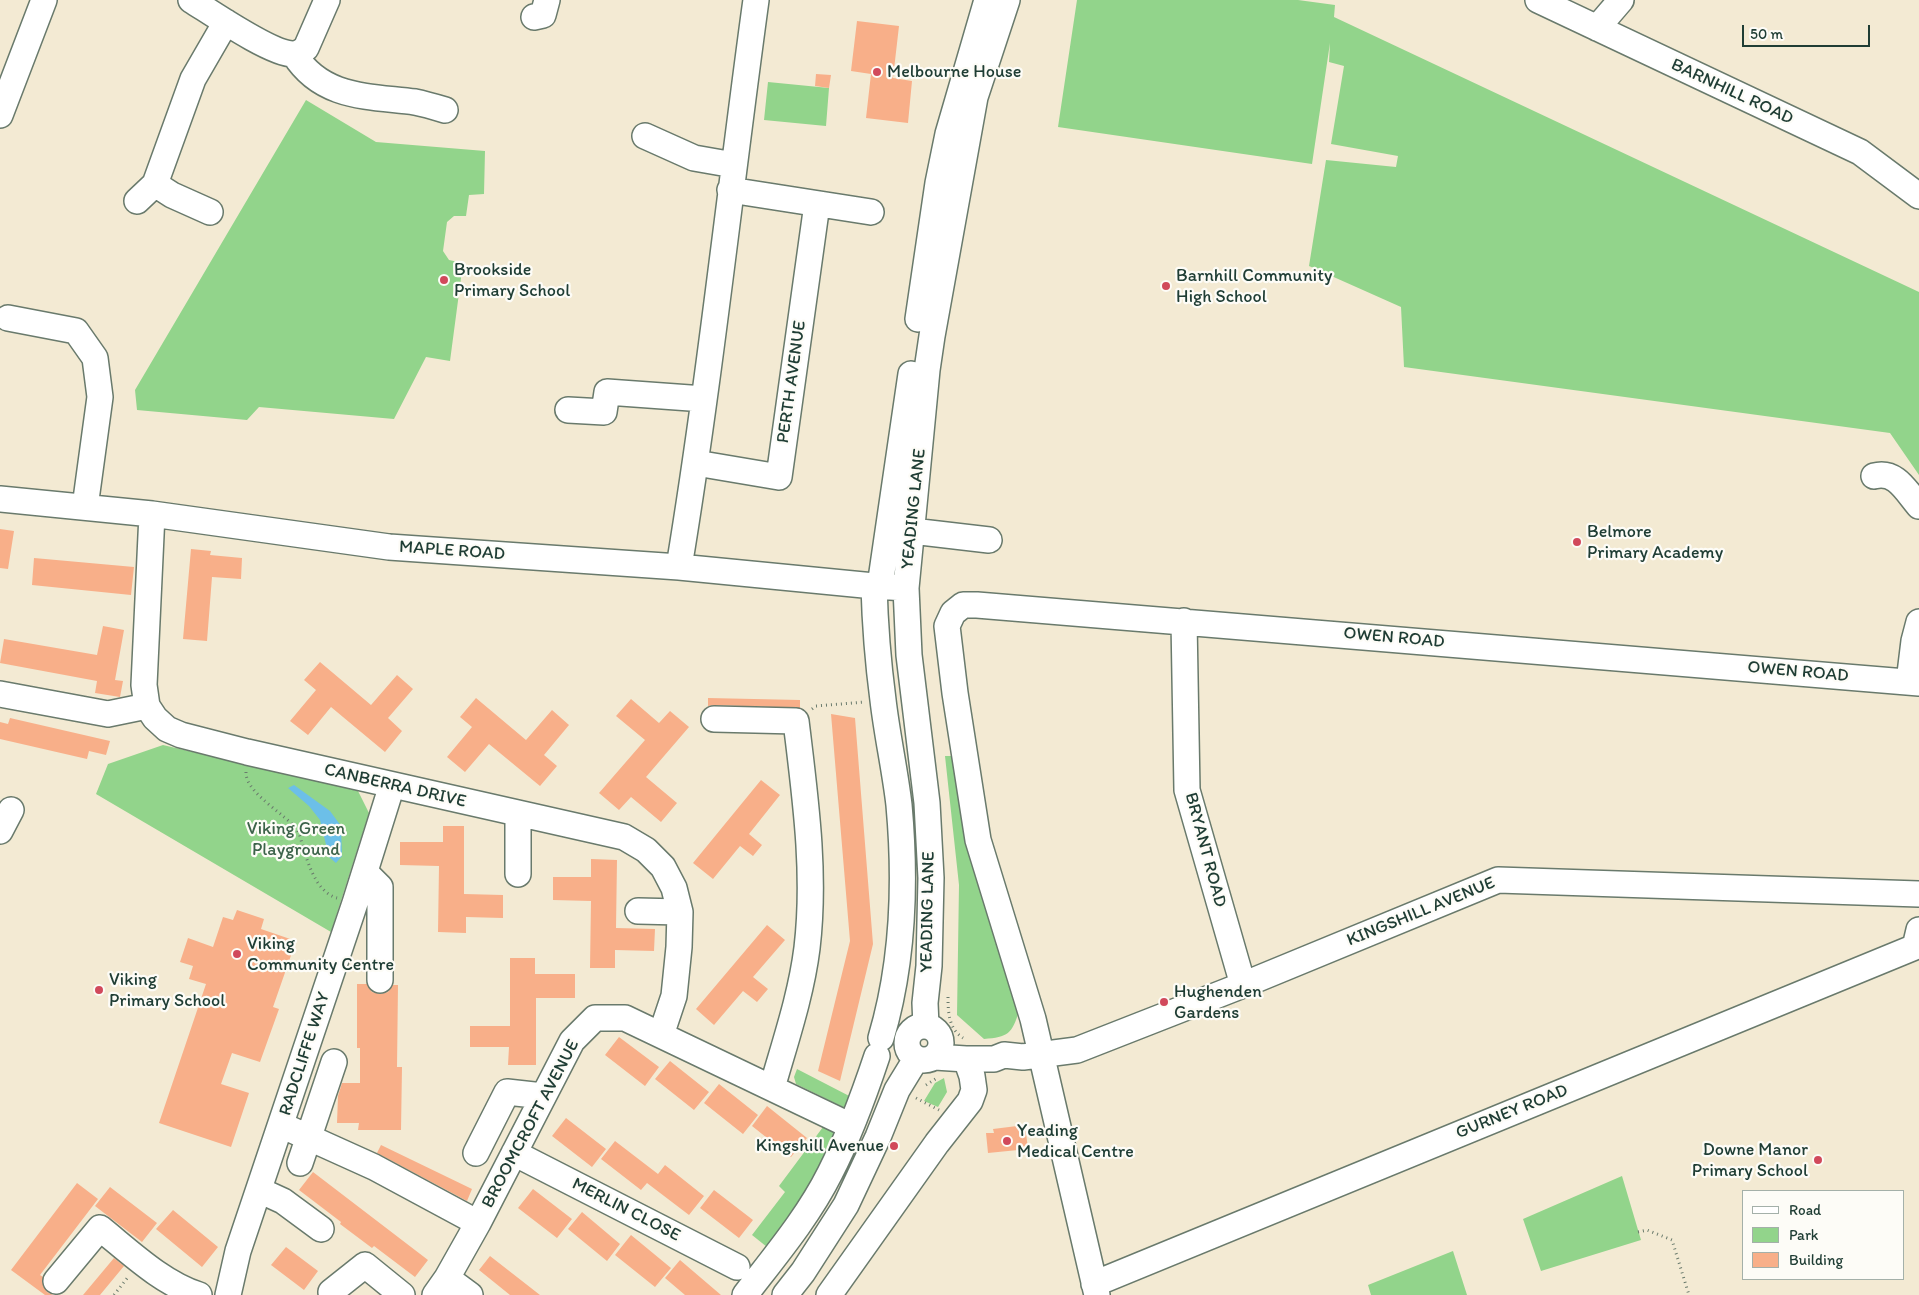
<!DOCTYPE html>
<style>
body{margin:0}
#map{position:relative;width:1919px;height:1295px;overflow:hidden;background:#f3ead3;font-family:Itim,sans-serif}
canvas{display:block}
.legend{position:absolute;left:1742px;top:1190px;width:162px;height:90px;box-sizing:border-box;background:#fdfcf7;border:1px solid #a4b0a9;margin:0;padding:6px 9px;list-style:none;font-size:15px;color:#1f3d34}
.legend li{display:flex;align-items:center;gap:10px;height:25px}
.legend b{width:25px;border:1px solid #a4b0a9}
.scale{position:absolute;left:1742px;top:25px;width:128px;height:22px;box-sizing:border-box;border:2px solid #1f3d34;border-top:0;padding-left:6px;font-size:15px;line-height:18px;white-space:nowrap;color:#1f3d34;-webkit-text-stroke:4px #fdfcf7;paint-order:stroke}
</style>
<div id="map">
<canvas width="1919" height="1295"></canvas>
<ul class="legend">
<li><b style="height:6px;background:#fff"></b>Road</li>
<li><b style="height:14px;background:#92d48b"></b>Park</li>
<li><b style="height:14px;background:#f8af89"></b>Building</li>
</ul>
<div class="scale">50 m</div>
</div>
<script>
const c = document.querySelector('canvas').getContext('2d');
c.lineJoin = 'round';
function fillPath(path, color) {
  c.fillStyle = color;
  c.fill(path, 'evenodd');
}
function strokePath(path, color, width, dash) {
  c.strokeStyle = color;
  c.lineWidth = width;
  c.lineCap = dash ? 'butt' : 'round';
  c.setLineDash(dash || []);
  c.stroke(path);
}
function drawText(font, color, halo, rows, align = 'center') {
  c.font = font + ' Itim,sans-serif';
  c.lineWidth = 4.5;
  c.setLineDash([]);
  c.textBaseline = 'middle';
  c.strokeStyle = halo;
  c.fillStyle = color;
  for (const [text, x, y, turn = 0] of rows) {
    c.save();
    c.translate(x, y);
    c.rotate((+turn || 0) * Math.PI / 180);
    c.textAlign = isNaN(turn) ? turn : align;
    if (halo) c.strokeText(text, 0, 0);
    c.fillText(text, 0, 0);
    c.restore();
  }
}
fillPath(new Path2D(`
 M1077,0h221l37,5 -1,12 585,275v183l-29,-42 -486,-66 -3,-60 -92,-41 17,-106 70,7 2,-11 -67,-12 13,-78 -15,-4 1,-19 -18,121 -254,-37z
 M768,82l61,6 -3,38 -62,-6z
 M306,100l70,42 109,9 -1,43 -15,1 -3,21h-12l-7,6 -4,29 6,9 14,3 -13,98 -24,-4 -32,62 -135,-12 -12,13 -110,-10 -2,-20z
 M163,745l195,46 11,22 -38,119 -235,-138 12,-30z
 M945,756h7l21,98 46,157c-7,23 -11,26 -35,28l-27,-24 2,-130z
 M797,1069l60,31 -2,5 -10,3 -49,-24 -2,-7z
 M944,1078l3,14 -9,15 -14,-6 11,-18z
 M823,1127l13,7 1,14 -65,103 -20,-16 33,-43 -6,-6z
 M1622,1176l19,64 -100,31 -18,-52z
 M1453,1251l14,44h-96l-3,-10z`), '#92d48b');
fillPath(new Path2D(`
 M294,785l36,26 11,15 1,30 -6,7 -7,-6 -9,-37 -11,-14 -21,-18z`), '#6cbfe8');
fillPath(new Path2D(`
 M857,21l42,5 -6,52 19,3 -4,42 -42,-5 5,-44 -20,-3z
 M816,74l15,1 -2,13 -14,-2z
 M0,529l14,2 -6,38 -8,-1z
 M191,549l20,2 -1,4 32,3 -1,21 -29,-2 -5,64 -24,-2z
 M34,558l100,9 -3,28 -99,-10z
 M103,626l21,4 -9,50 8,1 -3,16 -25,-4 2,-12 -97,-18 4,-24 93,16z
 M320,662l51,43 26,-30 16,14 -25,29 14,13 -17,21 -54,-45 -23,28 -18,-14 26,-31 -12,-10z
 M476,698l50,42 26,-30 17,15 -25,30 13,11 -17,20 -51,-42 -24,28 -18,-15 25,-30 -12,-10z
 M708,698l92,2v8l-86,-3 -6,1z
 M631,699l28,24 11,-12 19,16 -43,50 31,26 -16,19 -30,-25 -12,13 -20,-17 46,-53 -29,-24z
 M831,714l24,4 18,226 -33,137 -22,-10 32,-130z
 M10,718l100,23 -4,14 -17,-4 -2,8 -87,-20v-17l8,2z
 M761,780l19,15 -31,39 13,11 -9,11 -13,-10 -27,33 -20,-16z
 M443,826h21v68l39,1v23l-37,-1v16l-28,-1 1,-66 -39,-1v-23h43z
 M591,859l26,1 -1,68 39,1 -1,22 -39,-1v18h-25l1,-67 -38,-1v-23h38z
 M237,910l27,9 -3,10 35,12 -23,66 6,2 -19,53 -28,-9 -11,31 28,9 -18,54 -72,-24 47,-139 -17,-5 4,-13 -13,-4 8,-24 25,9 10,-30 10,3z
 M767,925l18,15 -32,37 15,12 -11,13 -14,-11 -29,34 -18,-16z
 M510,958h25v16h40v24h-39v67h-28l1,-18h-39v-21h40z
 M357,984h10l5,8 8,2 8,-2 5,-7h5l-1,82h5l-1,63h-43l1,-7h-22l1,-27 4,-13h18v-35h-3z
 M619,1037l40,30 -14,19 -40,-31z
 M670,1061l39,31 -15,18 -39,-31z
 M719,1084l39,31 -15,19 -39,-31z
 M767,1106l40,32 -16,19 -39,-31z
 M566,1118l40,31 -14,18 -40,-31z
 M1025,1125l3,24 -40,4 -2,-20h8l-1,-4z
 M615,1141l43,33 7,-9 39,31 -15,19 -42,-32 -6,7 -40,-31z
 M381,1145l91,44 -5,12 -90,-48z
 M313,1172l115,88 -13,17 -41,-31 -2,2 -32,-24 1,-2 -42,-32z
 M77,1183l21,16 -58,76 3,2v9l4,6 6,3h-8l-34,-25z
 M110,1187l47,36 -15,19 -47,-36z
 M533,1189l39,30 -15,19 -39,-30z
 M714,1190l39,30 -14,18 -39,-30z
 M173,1210l45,37 -16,20 -46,-38z
 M582,1212l38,32 -13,17 -39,-32z
 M631,1235l40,33 -16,19 -40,-32z
 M286,1247l32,24 -14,19 -33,-25z
 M490,1256l50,39h-30l-31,-25z
 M114,1258l10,8 -24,29h-17z
 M680,1260l41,35h-36l-20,-17z`), '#f8af89');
const minor = new Path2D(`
 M191,0c21,13 80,54 102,54 5,0 9,-3 13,-6l21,-48
 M1538,0l322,152 59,44
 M534,17l9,-2 4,-15
 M1597,28l24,-28
 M294,54c28,45 75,42 121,48 10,2 20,5 30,8
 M0,115l44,-115
 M645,136l49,22 40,7
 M155,184l17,11 38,17
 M730,190l141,22
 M137,201l18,-17 38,-105 33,-57
 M8,318l68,13 19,27 5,39 -15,110
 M918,319l20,-136 10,-49 39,-134
 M568,410l36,2 3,-20 97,7
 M696,463l83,14 38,-273
 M1874,476c22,-6 32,15 45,30
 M0,499l152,15 237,33 290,20 195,19 32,2
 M152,514l-8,171 3,21 8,12 12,11 14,6 66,17 377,85 22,13 17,17 11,21 6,24 -1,35 -5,49 -13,39
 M912,531l77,9
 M679,567c31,-188 51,-378 77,-567
 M874,586c1,38 4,76 9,114 4,35 12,70 16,105 7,77 4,159 -18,233
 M880,586l31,-212
 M1184,621l3,169 56,195
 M1909,682l5,-41 5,-19
 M0,694l108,20 39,-8
 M714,719l82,2c9,75 20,151 11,227 -6,48 -22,94 -35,140
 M518,813v61
 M0,831l11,-21
 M365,872l15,15v93
 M638,911l42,1
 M907 1043a17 17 0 1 1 34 0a17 17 0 1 1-34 0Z
 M926,1026l-1,-23 4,-37 2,-88 -4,-75 -18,-148 -3,-67 21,-218 5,-34 43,-239 32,-97
 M935,1057l31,2h28l10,-4 19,2 54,-7 166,-65 255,-105 421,14
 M281,1125l93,42 104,56
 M476,1153l31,-61 36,4
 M514,1153l223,114
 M300,1163l34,-101
 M259,1190l24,11 38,28
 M447,1278l23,17
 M56,1281l44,-53c31,25 62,55 99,67
 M1094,1284l821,-337 4,-17
 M331,1292l34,-27 37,30
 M228,1295l10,-44 117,-348 37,-118
 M435,1295l12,-17 31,-55 94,-182 23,-23h30l226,108
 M745,1295c30,-39 63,-78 85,-122 19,-37 34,-78 47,-117
 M785,1295l18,-23 43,-67 32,-68 19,-47 19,-31
 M829,1295l108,-152 33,-42 4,-11 -2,-14 -6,-17
 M1097,1295l-64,-276 -55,-179 -23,-147 -8,-67 6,-13 10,-8h14l942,78`);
strokePath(minor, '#697a6c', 28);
strokePath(new Path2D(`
 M812,709l4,-3 49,-4
 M246,772c-1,21 40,42 51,58 3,4 4,10 5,14 6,19 14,48 35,54
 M948,997c0,16 1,32 15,41
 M926,1085l11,-7
 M916,1098l23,12
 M1638,1232l9,-2 25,10 17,55
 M114,1295l14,-18`), '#697a6c', 3, [1, 4]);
strokePath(minor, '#fff', 25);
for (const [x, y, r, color] of [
 [877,72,5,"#d1495b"],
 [444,280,5,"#d1495b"],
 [1166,286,5,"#d1495b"],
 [1577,542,5,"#d1495b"],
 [237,954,5,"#d1495b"],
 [99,990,5,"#d1495b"],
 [1164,1002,5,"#d1495b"],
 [1007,1141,5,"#d1495b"],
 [894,1146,5,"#d1495b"],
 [1818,1160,5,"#d1495b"]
]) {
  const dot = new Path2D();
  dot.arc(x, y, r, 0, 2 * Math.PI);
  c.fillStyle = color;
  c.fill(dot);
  strokePath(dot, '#fdfcf7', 2);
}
drawText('18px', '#1f3d34', '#fdfcf7', [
 ["Melbourne House",887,72],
 ["Brookside",454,270],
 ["Primary School",454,291],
 ["Barnhill Community",1176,276],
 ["High School",1176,297],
 ["Belmore",1587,532],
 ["Primary Academy",1587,553],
 ["Viking",247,944],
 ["Community Centre",247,965],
 ["Viking",109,980],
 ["Primary School",109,1001],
 ["Hughenden",1174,992],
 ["Gardens",1174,1013],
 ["Yeading",1017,1131],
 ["Medical Centre",1017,1152],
 ["Kingshill Avenue",884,1146,"right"],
 ["Downe Manor",1808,1150,"right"],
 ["Primary School",1808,1171,"right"]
], 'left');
drawText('18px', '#1f3d34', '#fdfcf7', [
 ["BARNHILL ROAD",1732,92,25],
 ["PERTH AVENUE",792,382,-82],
 ["YEADING LANE",914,509,-84],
 ["MAPLE ROAD",452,551,4],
 ["OWEN ROAD",1394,638,5],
 ["OWEN ROAD",1798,672,5],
 ["CANBERRA DRIVE",395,786,13],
 ["BRYANT ROAD",1205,850,75],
 ["YEADING LANE",928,912,-89],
 ["KINGSHILL AVENUE",1421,912,-22],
 ["RADCLIFFE WAY",305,1054,-72],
 ["GURNEY ROAD",1512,1112,-22],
 ["BROOMCROFT AVENUE",531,1124,-62],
 ["MERLIN CLOSE",626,1210,27]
]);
drawText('18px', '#3c634a', '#fdfcf7', [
 ["Viking Green",296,829],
 ["Playground",296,850]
]);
</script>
